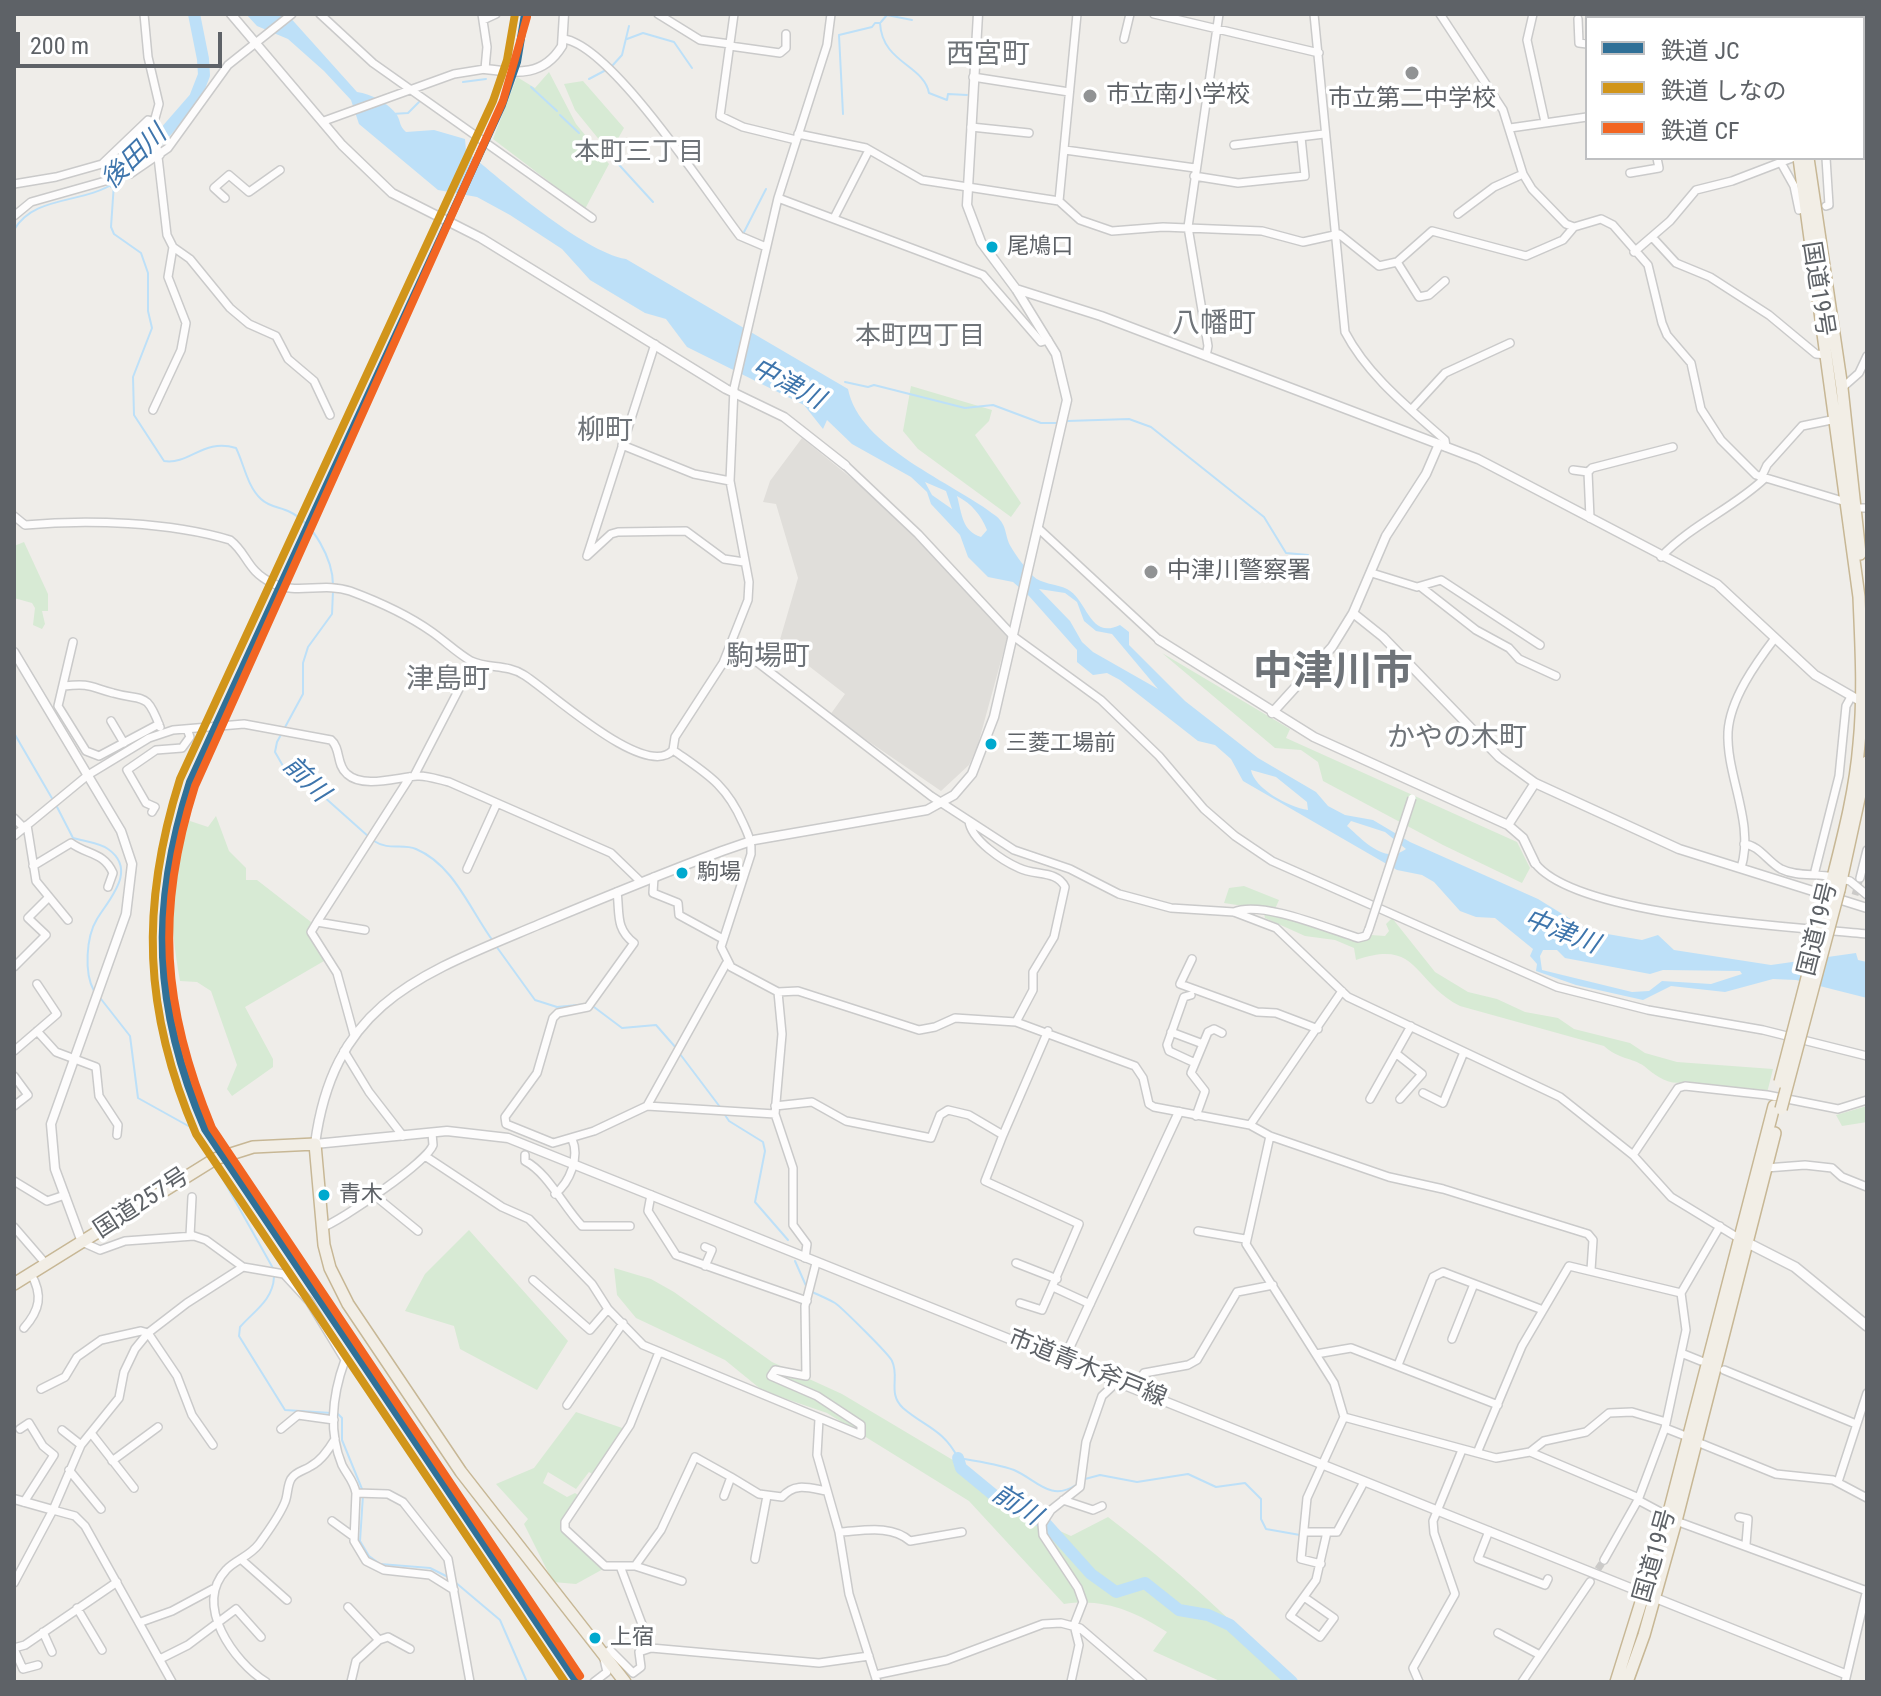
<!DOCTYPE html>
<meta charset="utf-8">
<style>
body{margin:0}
#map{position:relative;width:1881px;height:1696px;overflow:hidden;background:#efede9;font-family:"Roboto Condensed","Noto Sans JP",sans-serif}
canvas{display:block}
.frame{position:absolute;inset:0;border:16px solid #5e6267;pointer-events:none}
.legend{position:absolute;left:1585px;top:16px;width:280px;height:144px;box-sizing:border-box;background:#fff;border:2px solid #bfc0c2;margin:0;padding:10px 14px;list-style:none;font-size:24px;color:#5e6267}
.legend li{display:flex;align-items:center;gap:16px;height:40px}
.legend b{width:40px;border:2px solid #bfc0c2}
.scale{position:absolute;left:16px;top:32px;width:206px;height:36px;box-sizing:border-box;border:4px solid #5e6267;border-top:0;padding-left:10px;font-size:24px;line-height:28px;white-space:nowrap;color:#5e6267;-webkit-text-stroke:6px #fff;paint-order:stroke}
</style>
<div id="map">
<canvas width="1881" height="1696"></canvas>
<div class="frame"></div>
<ul class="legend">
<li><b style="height:10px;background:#307097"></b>鉄道 JC</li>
<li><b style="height:10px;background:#d1951a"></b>鉄道 しなの</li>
<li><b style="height:10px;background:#f26522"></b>鉄道 CF</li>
</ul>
<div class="scale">200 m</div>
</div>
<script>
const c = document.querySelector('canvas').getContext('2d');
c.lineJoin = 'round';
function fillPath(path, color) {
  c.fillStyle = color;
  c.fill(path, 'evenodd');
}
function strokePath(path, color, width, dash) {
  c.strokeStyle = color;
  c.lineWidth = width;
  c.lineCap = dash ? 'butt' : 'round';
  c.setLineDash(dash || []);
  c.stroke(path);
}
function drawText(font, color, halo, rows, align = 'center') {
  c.font = font + ' "Roboto Condensed","Noto Sans JP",sans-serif';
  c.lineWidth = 7;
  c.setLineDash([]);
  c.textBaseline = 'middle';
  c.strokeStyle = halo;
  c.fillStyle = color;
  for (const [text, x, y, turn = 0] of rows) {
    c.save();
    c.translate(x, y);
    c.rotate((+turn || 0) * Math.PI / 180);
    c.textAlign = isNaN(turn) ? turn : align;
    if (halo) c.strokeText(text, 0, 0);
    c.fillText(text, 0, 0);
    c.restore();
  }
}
fillPath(new Path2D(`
 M802,438l80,65 126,132 -31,113 -8,17 -28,26 -111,-76 15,-21 -66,-51 19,-65 -22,-74 -13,-2 7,-21z`), '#e0deda');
fillPath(new Path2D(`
 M549,72l27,52 33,40 -24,45 -92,-70 24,-62 18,11z
 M583,81l41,47 -14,25 -35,-43 -11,-26z
 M911,386l81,24 -3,11 -14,14 46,68 -10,14 -93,-68 -15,-18z
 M24,542l24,52v17h-6l3,13 -3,5 -9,-4 2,-17 -3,-5 -18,-5v-52z
 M1162,653l128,76 -4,9 231,104 13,26 -8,15 -79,-38 -120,-64 -5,-19 -17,-12 -26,-2z
 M216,816l13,35 17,17v12h11l54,42 -3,9 16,30 -79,46 28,52v8l-41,29 -5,-7 10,-24 -26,-74 -14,-9 -17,-1c-11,-65 -12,-98 4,-162l24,8z
 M1244,886l35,14 -4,9 84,31 7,1 5,-6 14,1 4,-5 -3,-7 6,-6 43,54 33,20 29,7 28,13 33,6 16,11 56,14 15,10 32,9 96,7 -6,24 -83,-11c-16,4 -29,-7 -40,-16 -11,-8 -26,-7 -40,-20l-144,-40c-48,-25 -41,-68 -104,-46l-2,-12 -19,-8 -30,-4 -40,-18 -2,-9 -39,-6 5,-15z
 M1867,1106v16l-25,4 -6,-11z
 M469,1230l99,111 -31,49 -77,-41 -6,-23 -49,-15 20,-37z
 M614,1268l37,11 23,13 98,70 70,32 131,78 38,37 60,27 37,-19c66,50 126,103 182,165h-68l-69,-31 14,-19c-33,-21 -63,-34 -103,-28l-95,-103 -142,-88 -64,-22 -38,-31 -89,-42 -19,-23z
 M576,1412l49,17 -31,46 -5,-3 -13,17 -28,-17 -5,11 24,14 8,-4 6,4 -19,32 43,39 -29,16 -23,-2 -29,-58 4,-5 -32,-35 38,-16z`), '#d7ead4');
fillPath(new Path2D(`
 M246,14h41l70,78c14,2 32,11 40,23 4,7 2,11 9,17l28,-2 31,9 1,12c35,29 117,101 160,108l222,130c11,58 106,94 148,127 12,10 8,19 15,31 5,9 15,22 22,29 8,8 24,8 34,13 21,11 22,51 53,36l9,7v13l56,56 73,57 58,34 12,14 17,9 28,5 37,22 128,57 52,32 52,9 16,-5 16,15 97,15 85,-12 2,7 9,2v36l-71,-18 -23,-1 -48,13 -54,-6 -28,14 -67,-15 -40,-14 1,-7 -7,-8 3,-7 -38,-31 -19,-1 -16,-6 -26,-29 -12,-7 -25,-5 -154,-89 -12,-22 -16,-14 -17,-4 -78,-61 -13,-7 -14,2 -16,-13v-12l-48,-54 -16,-14 -25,-5 -20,-20 -8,-22 -29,-31 -4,-12 -16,-15 -59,-33 -25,-24 -4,9 -19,-24 -117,-58 -21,-28 -21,-6 -55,-33 -28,-31 -52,-34 -33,-18 -39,-7 -79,-66 -8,-24 -27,-29 -36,-32 -31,-13zM925,482l21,9 6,18 -20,-14zM957,496c15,8 24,19 30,34l-6,7c-19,-6 -19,-23 -24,-41zM1039,589l26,4 12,9 7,19 12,10 16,3 46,55 -65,-37 -11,-10 -12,-21zM1251,770l25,7 31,25 1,8c-20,-3 -54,-22 -57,-40zM1351,821l34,11 21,17c-21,16 -43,-9 -59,-23zM1543,950h14l8,8 85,16 13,-4 77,1 2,3 -31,10 -49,-3 -13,10 -17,1 -90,-22 -2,-14z`), '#bde0f8');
strokePath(new Path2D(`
 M881,22l6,-7 25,5
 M627,39l16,-6 31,9 18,26
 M612,66l10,-11 7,-29
 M589,79l17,-9
 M463,82l23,-3
 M531,87l26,24
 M392,114l16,-1 11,-11
 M843,114l-4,-79 33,-8 3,-4h5c2,40 44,42 49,70l18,7 1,-6 19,1
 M560,115l19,18
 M611,156l42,46
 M14,230c20,-35 69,-26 100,-47l-3,44 3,7 27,19 7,20v38l4,17 -19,49 1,38 30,46c26,4 39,-23 72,-13 8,16 11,38 25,51 8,8 19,8 29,13 23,11 43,47 43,73
 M743,234l23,-45
 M845,382l23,5 6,-2 91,23 28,-3 48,18h16
 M1067,421l62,-2 22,8 113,90 22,36 22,2
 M333,591l-1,23 -24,33 -5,16v31l-26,48 -2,10 8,14 21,13 65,58
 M14,733l39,67
 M56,805l17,33c10,3 27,5 35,11 30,21 1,50 -11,70 -11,18 -13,54 -3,72
 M374,841c15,10 28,2 42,8 38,16 54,61 77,92
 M496,946l39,54 22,7 31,-3
 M101,999l29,37 8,62 54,30 18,28
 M594,1007l28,21 34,-3 21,24
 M680,1054l40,53
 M723,1112l6,9 34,21 2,9 -10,51 33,38
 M215,1165l59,105
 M795,1261l12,27
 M274,1277c-1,23 -20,34 -34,50l-1,9 46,74 46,3
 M812,1292c7,3 16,7 23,11 6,4 55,52 57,58 8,16 -5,32 11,47 22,19 40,21 55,50 18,3 39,6 56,12 23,10 36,32 62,15
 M338,1414l4,4v22l20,49
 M1085,1479l15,-4 37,7 51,-8 28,13 29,-4 16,16v20l5,10 34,6
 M363,1495l-3,46 9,15 11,8 50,4 20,10
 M455,1582l45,38 27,62`), '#bde0f8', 2);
strokePath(new Path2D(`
 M114,183l13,-18 20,-12 48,-55 9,-23 -1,-16 -9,-45
 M958,1458l3,10 34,28 52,29 44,49 25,18 29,-9 34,27 29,5 22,10 62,57`), '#bde0f8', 12);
strokePath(new Path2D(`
 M1855,895l5,-17
 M1592,1578l12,-18`), '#cbcac8', 7, [7, 3.5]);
const minor = new Path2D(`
 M144,14l4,43 11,47 -5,18
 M320,14l53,49 219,155
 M658,14l42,26 30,4
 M734,14l-14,102 23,11 53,13
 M1154,14l165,39
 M1314,14l31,318c23,44 64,76 100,108l1,7
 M1440,14l63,96 20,64 9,15 34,35 8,3
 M1533,14l-6,26 18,82
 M1719,14v4
 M1578,19l1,24 8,1
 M483,20l13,-6
 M564,39c48,7 143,154 176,197l26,11
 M1124,39l6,-25
 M730,46l50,7 6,-5v-14
 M973,77l96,15
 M324,121l130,-47 31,-5 2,-22 -5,-33
 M971,127l58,6
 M1510,128l77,-11
 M1863,133l4,-1
 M798,134l68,14 56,32 137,21 21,19 32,11 51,-4 99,4 41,11 36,-8 40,32 18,-4 35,-31 94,25 37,-16 11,-13 27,-8 12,6 35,40 14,58 5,12 24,28 10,46 20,31 35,35 90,27
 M1234,145l90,-11
 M1065,150l130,18
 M1780,161l14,25 5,24
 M1630,173l29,-5 -2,-10
 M1194,176l44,7 67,-7 -4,-39
 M14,184l42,-7 46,-13 46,-44 6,2 -2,15 8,18
 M225,198l-11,-10 15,-13 20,17 31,-22
 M778,198l205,77 58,67 7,-2
 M1059,201l18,-187
 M1826,206l3,-1 -3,-47
 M1458,214l36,-27 29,-13
 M14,216l17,-14 99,-28 38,-26 60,-83 64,-51
 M834,218l35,-68
 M1653,238l23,25 34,14 59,38 47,39 11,1
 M173,247l17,12 40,49 19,16 27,12 12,23 26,22 16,34
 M1634,252l36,-31 26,-31 36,-9 60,-23
 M1397,262l22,35 10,-2 16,-14
 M655,344l-68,212 24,-22 7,-2 68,-1 38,28 20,3
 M1206,356l2,-10 -20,-119 31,-213
 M1842,388l17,-15 8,-17
 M153,410l28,-60 5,-27 -18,-46 5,-30 -6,-12 -9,-78
 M1411,410l34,-37 65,-30
 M622,445l72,29 36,7
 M845,465l73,69 95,102 88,64 58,56 45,53 31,27 37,25 285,126 91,23 115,20 104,26
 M1573,470l15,2 2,46
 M1588,472l4,-4 81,-21
 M1761,478l6,-13 35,-39 34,-7
 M1855,508h12
 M14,516l11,9c62,-6 145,-3 205,15 18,14 16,30 42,43 23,12 52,-1 78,8 27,10 58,24 82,41 13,9 25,21 39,29 17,8 36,3 53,14 26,16 122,106 149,75
 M1039,529l120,111
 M1661,557c30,-32 71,-48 103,-78
 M1375,574l42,13 24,-7 99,65
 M1421,587l55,43 33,18 10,11 37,17
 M73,642l-15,64 28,45 13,5 60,-32
 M731,642l200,154 83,54 56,19 49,25 52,14 63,4 42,16 72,69 212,100 73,58 38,42 69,42
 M64,686c27,-3 26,1 49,7 31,9 33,-3 47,34
 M111,721l13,22
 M673,750c34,24 53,34 70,73 5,11 9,19 8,31l-30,93 10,20 47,25 20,-1 121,39 16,-3 20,-9 61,4 119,44 8,12 6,26 5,3 96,18 20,11 119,41 54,12 145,45 5,6 -2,30
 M673,750l2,-13 48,-74 25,-63 1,-18 -19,-101 4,-93 44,-190 49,-153 4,-31
 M414,776l59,-114
 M152,812l3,-5 -9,-4 -19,-33 29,-20 26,-2 8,-11 -3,-8
 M14,818l9,9
 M969,821c2,19 34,40 50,47 16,8 38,2 46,19l-11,50 -21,35v18l-17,32
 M27,825l9,56 32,39
 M14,836l74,-61 61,-37 24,-8 71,-6 87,16c10,8 5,25 16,34 16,15 51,3 70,2 10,-1 22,4 32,6l162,71 30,29
 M1744,844c15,1 24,18 37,25 16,8 35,4 52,8
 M1535,863c41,54 263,64 332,71
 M33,866l38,-23c16,12 33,9 42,30l-5,14
 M1741,868c14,-45 -15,-92 -13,-136 2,-33 28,-69 47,-94
 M467,869l30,-66
 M1815,871l24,-95 7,-70 5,-9
 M654,877l-1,16 25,10 1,12 44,24
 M1860,878l7,-28
 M1842,879l8,2 17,14
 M617,892c3,22 -2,36 17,51l-46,64 -30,6 -5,5 -16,55 -32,44 1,7 47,19 41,-12 53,-25 128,8
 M1234,912c27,-12 95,17 124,26l8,-2 3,-7
 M317,922l93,-145
 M1192,959l-12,25 77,28 19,1 42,16
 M14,967l32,-32 -18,-17 20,-20
 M778,992l4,42 -7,80 18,54v57l14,19 -2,14
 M1191,995l-7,2 -17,48 2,6 26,12
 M37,1031l19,21 40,15 3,29 19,29 -1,10
 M1171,1032l32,12
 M354,1035l-17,-62 -26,-41 6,-10 48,8
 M14,1051l43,-37 -20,-30
 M344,1051l25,41 34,44
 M1398,1055l24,19 -22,25
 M14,1076l14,19 -14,11
 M1423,1093l20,10 21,-51
 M1370,1099l41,-73
 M647,1106l79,-142
 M775,1106l37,-4 34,19 85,17 9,-23 8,-5 21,5 34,20 45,-104
 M1196,1116l9,-25 -14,-18 17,-41 6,-3 8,4
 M1250,1125l92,-134
 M1003,1135l-18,46 94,43 -37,86 -22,-7
 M1270,1136l-24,108 88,139 10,34 -37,81 -6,61 20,5
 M525,1155v6c23,12 38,45 57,65h48
 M1633,1155l45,-67 7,-2 82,9 71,14 29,-9
 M425,1156l77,51 27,12 63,65 16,25 35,36 218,90v-10l-44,-29 -46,-20 4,-6 31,6 -1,-70 11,-43
 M1766,1168l39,-3 27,3 10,9 25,10
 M14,1181l33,20 18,-6
 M555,1194c15,-12 25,-37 17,-55
 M374,1195l44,36
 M651,1195l-3,16 28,44 131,46
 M14,1227l32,37
 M321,1228c20,-7 106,-66 112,-83l-1,-12
 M1198,1231l47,8
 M190,1236l2,-39
 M82,1242l18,8 25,-9 69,-5 12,4 37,27 41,7 25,27 36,59c-12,33 -17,71 -3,105 5,10 12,16 14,28l32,1 15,8 45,57 22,123
 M705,1247l7,3 -7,16
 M1016,1263l41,16
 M533,1280l57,50 18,-21
 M1053,1287l37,17
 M24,1328c16,-18 19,-33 7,-54
 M1452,1339l22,-55
 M659,1352l-29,73 -65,97v7l40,37h30l26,-36 34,-73 36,20
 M1681,1353l20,8
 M1316,1354l35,-6 147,57
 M1398,1365l35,-88 10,-5 100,38
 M1724,1370l132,54
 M1134,1388l10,-15 44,-8 9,-5 40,-68 36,-7
 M41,1389l24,-12 12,-20 24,-17 40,-9 7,2 29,43 15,39 21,30
 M567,1405l56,-82
 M1344,1417l152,41 34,-6 109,46
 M819,1419l-2,36 22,77 10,62 28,88
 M1665,1428l23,9
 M20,1429l9,-6 14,23 11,9 -30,47
 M281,1429l17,-14 36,5
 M62,1430l19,15
 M91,1433l43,55
 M1697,1442l79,32 57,6 34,18
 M1530,1452l14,-11 42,-9 23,-19 23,-1 34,10
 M1477,1453l45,-107 47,-80 112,27
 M112,1461l46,-34
 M69,1470l32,39
 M1838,1482l29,-89
 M356,1493l-2,48 12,20 18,9 46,5 24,15
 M724,1496l7,-19 28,17 23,3c13,-15 27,-9 45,-6
 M1063,1500l30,10 9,-4
 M1638,1500l30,16
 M53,1510l22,6 10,10 87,156
 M1739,1517l9,2 -2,25
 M332,1521l22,16
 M1676,1521l191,70
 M1489,1531l-11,28 67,26 3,-6
 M839,1532c23,-1 52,-8 71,9l52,-9
 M1305,1532h32l27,-50
 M755,1559l12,-63
 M1604,1560l34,-60 27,-72 21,-98 -5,-37 39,-67
 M243,1561l44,39
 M620,1566l31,82
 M635,1566l47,15
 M14,1583l39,-73 28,-65 38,-47 5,-26 11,-23 13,-16 39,-30 56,-36
 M1304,1597l30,21 -14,19 -30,-21 26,-36 11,-48
 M348,1607l31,33 -23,21 -5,21
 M77,1608l25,42
 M141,1622l31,-11 41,-22
 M43,1632l9,20
 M1498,1633l42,22
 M379,1640l9,-3 22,12
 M14,1648l11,-3 92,-63
 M14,1649l9,20 15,-4
 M160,1659l28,-14 48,-36 25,28
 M875,1675l72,-15 96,-36 18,-1 19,5 63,54
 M266,1682c-32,-20 -73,-77 -40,-112 9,-10 23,-13 33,-26 9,-13 20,-27 26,-42 3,-7 2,-16 6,-23 5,-8 13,-8 20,-13 11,-6 18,-17 24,-27
 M594,1682l13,-10 -4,-17 7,-5 23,23 8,-6 -2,-15 12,-4 168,15 50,-7
 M1071,1682l8,-37 -5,-20 9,-23 -5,-14 -35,-53 -1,-11 9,-14 29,-23 6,-45 16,-46 16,-15
 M1419,1682l-6,-14 42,-74 -21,-61 -1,-12 29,-71
 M1522,1682l68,-100
 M1845,1682l22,-93`);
const tertiary = new Path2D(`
 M231,14l111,131 50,48 89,45 245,151 58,28 61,48
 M978,14l-11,191 14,37 35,47 40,65 11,46 -73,317 -22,57 -18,21 -27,15 -173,30 -32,11c-61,23 -122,48 -182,73 -118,50 -206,77 -225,220l132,-13 61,7 1337,536
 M485,69c32,4 58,8 77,-23l2,-32
 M1016,289l85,27 377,143 239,125 98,91 47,27
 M1353,613l30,24 116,120 36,26 144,66 188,59
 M1159,640l155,97 194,88 15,13 12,25
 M14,652l107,179 11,33 -6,50 -75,210 4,45 27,73
 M1272,713l60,-66 21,-34 33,-77 40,-62 13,-30
 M1508,825l27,-42
 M1064,1359l115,-247
 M14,1499l39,11`);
const secondary = new Path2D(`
 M1742,1240l53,27 72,59`);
const trunk = new Path2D(`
 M1782,18v-4
 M1793,18v-4
 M1802,18v-4
 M1815,18l1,-4
 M1799,158l60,439c2,49 5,98 0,147 -4,50 -17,97 -29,145
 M1808,158l34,230 18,166
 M1839,890l28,-128
 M14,1284l201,-125 38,-12 62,-3 9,101 6,23 18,36 113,168 164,210
 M1616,1682l52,-166 106,-410
 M1627,1682l17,-47 32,-114 99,-388`);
strokePath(minor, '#cacaca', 10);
strokePath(tertiary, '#cacaca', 11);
strokePath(secondary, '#cbcbcb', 12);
strokePath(trunk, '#c7b795', 14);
strokePath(minor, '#fdfcfc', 7);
strokePath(tertiary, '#fdfcfc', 8);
strokePath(secondary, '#fdfcfc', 9);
strokePath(trunk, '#f2eee6', 11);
const minorBridge = new Path2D(`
 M1369,929l43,-131`);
const trunkBridge = new Path2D(`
 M1780,1082l50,-193
 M1781,1109l58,-219`);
strokePath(minorBridge, '#cacaca', 10, []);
strokePath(trunkBridge, '#c7b795', 14, []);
strokePath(minorBridge, '#fdfcfc', 7);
strokePath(trunkBridge, '#f2eee6', 11);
strokePath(new Path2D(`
 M525,14l-8,48 -15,43 -312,677c-40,125 -37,226 15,347l372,553`), '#307097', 8);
strokePath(new Path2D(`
 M515,14l-8,46 -14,41 -313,678c-40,127 -37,232 16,355l369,548`), '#d1951a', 8);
strokePath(new Path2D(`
 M527,17l-24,84 -308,685c-40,125 -33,221 17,342l368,548`), '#f26522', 8);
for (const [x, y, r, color] of [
 [1412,73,8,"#919394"],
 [1090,96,8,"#919394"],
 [992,247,7,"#00a9ce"],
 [1151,572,8,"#919394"],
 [991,744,7,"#00a9ce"],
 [682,873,7,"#00a9ce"],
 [324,1195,7,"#00a9ce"],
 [595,1638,7,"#00a9ce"]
]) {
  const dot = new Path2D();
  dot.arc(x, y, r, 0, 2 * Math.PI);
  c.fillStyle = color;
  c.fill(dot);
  strokePath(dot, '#fff', 3);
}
drawText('22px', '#5e6267', '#fff', [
 ["尾鳩口",1007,247],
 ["三菱工場前",1006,744],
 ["駒場",697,873],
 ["青木",339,1195],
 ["上宿",610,1638]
], 'left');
drawText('24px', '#5e6267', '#fff', [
 ["市立南小学校",1106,96],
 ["市立第二中学校",1412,100,"center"],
 ["中津川警察署",1167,572]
], 'left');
drawText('24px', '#5e6267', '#fff', [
 ["国道19号",1817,289,81],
 ["国道19号",1819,929,-76],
 ["国道257号",142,1204,-33],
 ["市道青木斧戸線",1087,1369,22],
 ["国道19号",1656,1556,-74]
]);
drawText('26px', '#6f7479', '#fff', [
 ["本町三丁目",639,153],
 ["本町四丁目",920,337]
]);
drawText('italic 26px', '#3e75ac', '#fff', [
 ["後田川",135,158,-44],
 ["中津川",787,385,28],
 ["前川",305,780,44],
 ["中津川",1561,933,21],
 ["前川",1016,1506,32]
]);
drawText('28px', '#6f7479', '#fff', [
 ["西宮町",988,56],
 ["八幡町",1214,325],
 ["柳町",605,432],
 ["駒場町",768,658],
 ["津島町",448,681],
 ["かやの木町",1457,739]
]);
drawText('bold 40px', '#6f7479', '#fff', [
 ["中津川市",1333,674]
]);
</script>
